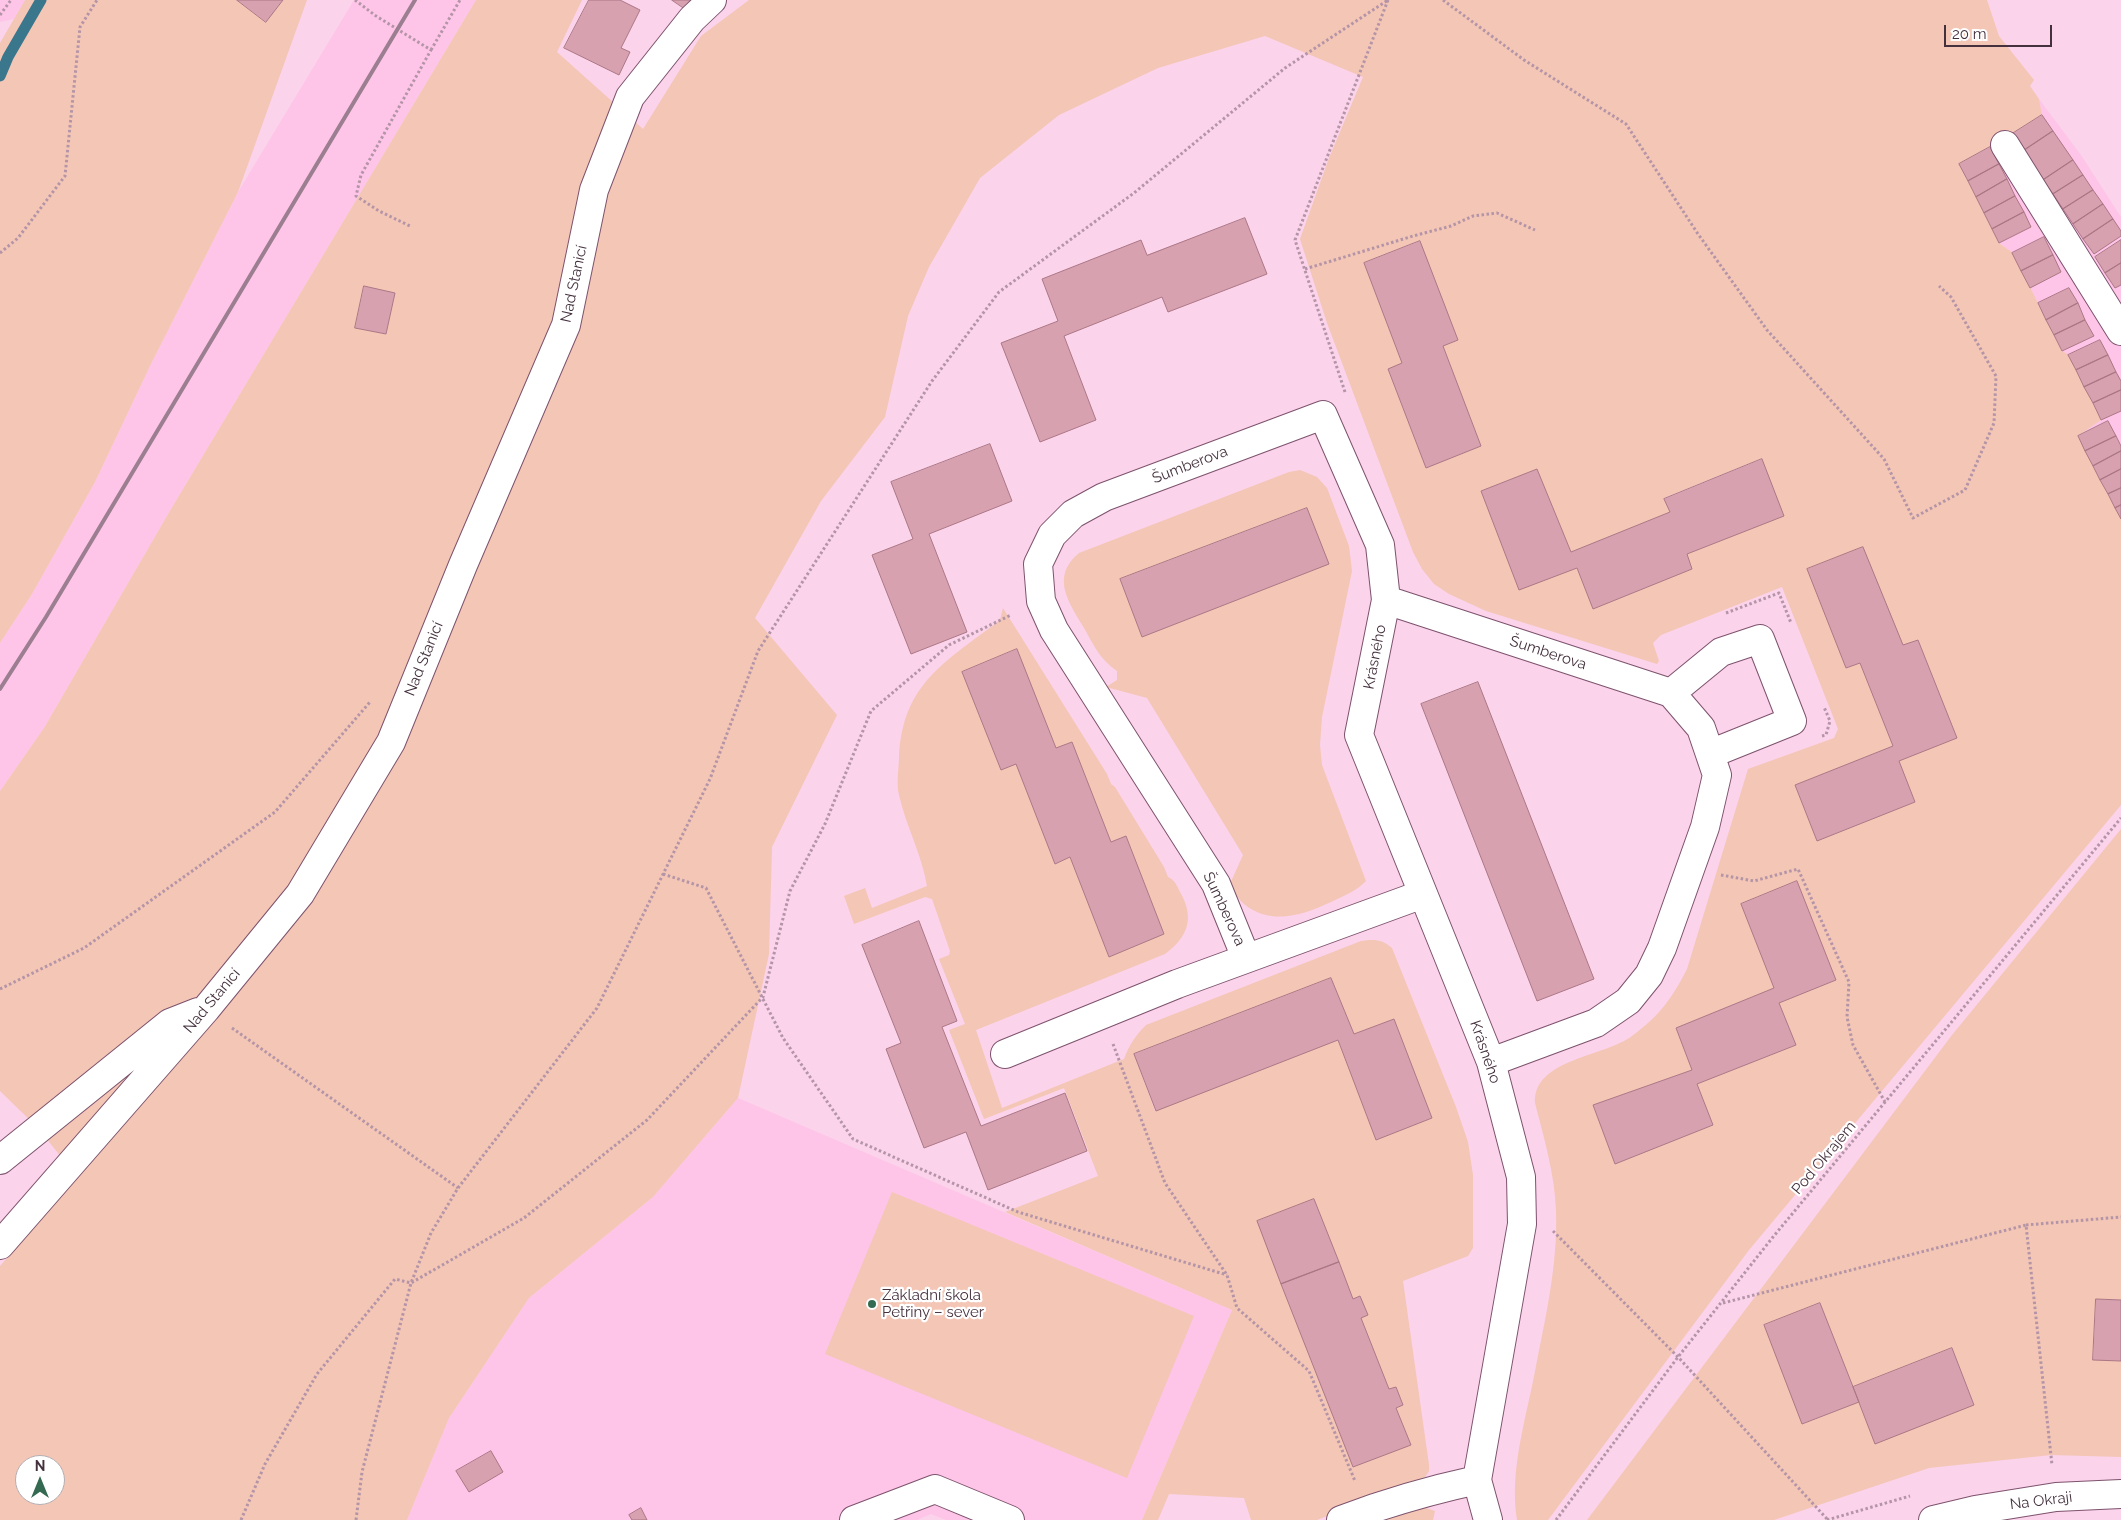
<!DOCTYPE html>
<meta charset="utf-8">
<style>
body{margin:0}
#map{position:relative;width:2121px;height:1520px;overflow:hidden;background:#fbd3eb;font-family:Raleway,sans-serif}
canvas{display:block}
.north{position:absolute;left:15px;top:1455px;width:50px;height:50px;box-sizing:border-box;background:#fff;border:1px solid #b4adb1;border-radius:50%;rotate:0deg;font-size:14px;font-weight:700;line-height:20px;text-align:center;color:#44313d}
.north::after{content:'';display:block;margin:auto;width:18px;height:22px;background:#346a51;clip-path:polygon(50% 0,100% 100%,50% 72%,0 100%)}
.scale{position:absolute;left:1944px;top:25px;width:108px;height:22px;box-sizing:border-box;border:2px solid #44313d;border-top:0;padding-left:6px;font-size:15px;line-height:18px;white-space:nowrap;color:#44313d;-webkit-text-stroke:4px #fff;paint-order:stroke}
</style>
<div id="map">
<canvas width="2121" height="1520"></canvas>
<div class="north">N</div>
<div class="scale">20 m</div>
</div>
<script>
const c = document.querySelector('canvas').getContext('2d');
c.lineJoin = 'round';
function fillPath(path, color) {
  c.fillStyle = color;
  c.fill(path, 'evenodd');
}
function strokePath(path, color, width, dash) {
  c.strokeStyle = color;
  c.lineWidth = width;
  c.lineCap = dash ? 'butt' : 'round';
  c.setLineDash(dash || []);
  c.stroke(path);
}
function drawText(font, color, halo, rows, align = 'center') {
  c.font = font + ' Raleway,sans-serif';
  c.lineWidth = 4.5;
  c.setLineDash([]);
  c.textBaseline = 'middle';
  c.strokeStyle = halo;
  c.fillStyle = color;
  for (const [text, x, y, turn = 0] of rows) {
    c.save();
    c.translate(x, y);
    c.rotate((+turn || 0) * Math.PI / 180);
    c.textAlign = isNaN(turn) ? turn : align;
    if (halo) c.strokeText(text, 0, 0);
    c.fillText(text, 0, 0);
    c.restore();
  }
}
fillPath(new Path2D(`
 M0,0h25l-11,19 -14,3z
 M354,0h122l-305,509 -127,219 -44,63v-148l32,-49 63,-112 56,-118 87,-172z
 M2039,99l42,56 40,62v302l-43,-83 23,-16 -33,-65 -6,-4 -49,-98 -14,-10 -39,-79 52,-30 30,-19z
 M738,1098l494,212 -90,210h-196l-15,-6 -14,6h-510l42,-102 80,-120 124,-101z`), '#fec5e8');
fillPath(new Path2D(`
 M25,0h212l29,22 17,-22h24l-69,192 -87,172 -56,118 -63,112 -32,49v-600z
 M476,0h106l-25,52 86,77 58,-93 48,-36h1238l12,36 35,44 -4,6 9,13 3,16 -30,19 -52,30 39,79 14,10 49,98 7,4 32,65 -23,16 43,83v286l-372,445 -201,270h-31c-8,-51 10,-104 19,-154 10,-50 22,-104 20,-155 -1,-36 -12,-73 -21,-108 -2,-44 69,-46 97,-67 28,-21 39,-36 55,-67l61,-200 86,-31 4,-9 -56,-142 -121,48 -8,8 6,18 -2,3 -171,-53 -37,-17 -15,-10 -12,-15 -9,-17 -86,-229 -27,-84 29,-81 34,-81 -98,-41 -107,32 -99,47 -79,63 -51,89 -21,49 -23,101 -64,84 -66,117 82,97 -65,132 -3,107 -31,144 -85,99 -124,101 -80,120 -42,102h-407v-254l77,-89 -39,-49 -38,-37v-300l44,-63 127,-219zM1419,241l39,99 -15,6 38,100 -55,22 -38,-98 14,-7 -38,-100zM364,286l31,7 -9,41 -30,-6zM1761,459l22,57 -96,38 5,15 -99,40 -16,-41 -58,21 -38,-98 56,-22 34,83 99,-40 -6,-14zM1808,569l95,76 15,-5 39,98 -58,23 16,41 -98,39 -22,-56 98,-39 -33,-83 -14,5zM1797,881l39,99 -57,23 17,42 -99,39 16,41 -98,39 -22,-59 99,-35 -16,-42 98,-40 -33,-84zM25,1465h30v30h-30z
 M1300,470l17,7 10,11 22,58 3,25 -30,146 -2,28 2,20 44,116c-10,10 -22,15 -35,21 -28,13 -60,24 -87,2 -6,-5 -10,-12 -15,-18l14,-31 -96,-157 -41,-11 11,-7v-9c-18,-13 -22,-24 -33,-43 -15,-25 -34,-51 -5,-75l210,-81zM1306,508l22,56 -186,73 -22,-58z
 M1003,608l104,166 4,10 4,3 49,80 4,10c7,3 9,9 12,15 15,26 8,45 -15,62l-189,76 26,78 122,-49c5,-14 12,-24 22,-34l215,-84c13,-2 21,-2 31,7l64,159 12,35 5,33v73l-5,8 -65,25 26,184v6l-4,6 -108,43h-66l-7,-22 -75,-4 -11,26h-16l90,-210 -227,-98 93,-36 -34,-88 -80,31 -35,-89 16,-6 -26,-65 10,-4 1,-4 -18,-52 -7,-2 -71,27 -10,-28 21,-8 7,20 55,-22c-5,-31 -21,-60 -28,-91 -3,-12 0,-26 0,-38 4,-75 47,-95 101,-137zM1016,649l40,99 16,-6 39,100 15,-6 38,98 -55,23 -39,-100 -15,7 -39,-100 -15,6 -39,-98zM1331,978l23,56 40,-15 38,99 -56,22 -38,-100 -183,71 -21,-57zM1314,1199l39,100 7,-3 7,18 -6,4 28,71 7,-2 7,18 -7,3 15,37 -58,22 -72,-183z
 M2121,829v471l-25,-1 -3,60 28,2v96l-70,-2 -122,13 -155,52h-187l365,-485zM1820,1303l33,84 99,-39 22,56 -99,39 -16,-41 -56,22 -39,-99z
 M892,1192l302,124 -67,162 -302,-124z
 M1420,1506l15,5 -2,9h-66z`), '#f4c6b5');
strokePath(new Path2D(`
 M0,76l8,-19 33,-57`), '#3a768c', 11);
const building = new Path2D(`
 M237,0h46l-17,22z
 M589,0h31l20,10 -19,38 9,4 -11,23 -55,-27z
 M672,0h19l-7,8z
 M2042,115l11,16 -30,20 -11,-17z
 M2053,131l20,29 -30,20 -20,-29z
 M1990,147l9,17 -31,17 -9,-17z
 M2073,160l10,15 -30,19 -10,-14z
 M1999,164l8,15 -31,18 -8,-16z
 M2083,175l10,15 -30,19 -10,-15z
 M2007,179l8,17 -31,17 -8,-16z
 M2093,190l10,14 -30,20 -10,-15z
 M2015,196l9,16 -32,17 -8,-16z
 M2103,204l10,15 -30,20 -10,-15z
 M2024,212l7,15 -32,16 -7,-14z
 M1245,218l22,56 -99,38 -6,-15 -98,39 32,84 -56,22 -39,-99 57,-22 -16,-42 99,-39 6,15z
 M2113,219l8,12v5l-27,18 -11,-15z
 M2044,237l9,18 -32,16 -9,-18z
 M2121,240v23l-16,10 -10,-16z
 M1420,241l38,99 -15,6 38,100 -55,22 -38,-99 14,-6 -38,-100z
 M2053,255l8,17 -31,16 -9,-17z
 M2121,263v22l-6,3 -10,-15z
 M364,286l31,7 -9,41 -31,-6z
 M2069,288l9,15 -32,17 -8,-17z
 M2078,303l7,17 -31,15 -8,-15z
 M2085,320l9,16 -32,15 -8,-16z
 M2100,340l8,15 -32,15 -8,-15z
 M2108,355l8,17 -32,15 -8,-17z
 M2116,372l5,9v9l-28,13 -9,-16z
 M2121,390v21l-20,9 -8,-17z
 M2108,421l8,15 -31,15 -7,-15z
 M2116,436l5,10v5l-28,15 -8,-15z
 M990,444l22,57 -83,33 38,98 -56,22 -39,-99 41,-16 -22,-57z
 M2121,451v18l-21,11 -7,-14z
 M1762,459l22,57 -97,38 5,15 -99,40 -16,-41 -58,22 -38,-99 56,-22 34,83 99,-40 -6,-13z
 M2121,469v19l-13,6 -8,-14z
 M2121,488v17l-6,3 -7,-14z
 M2121,505v14l-6,-11z
 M1307,508l22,56 -187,73 -22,-58z
 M1863,547l40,98 15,-5 39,98 -58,23 16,41 -98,39 -22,-56 98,-39 -33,-83 -14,5 -39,-99z
 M1017,649l39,99 16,-6 39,100 15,-6 38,98 -55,23 -39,-100 -15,7 -39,-100 -15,6 -39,-98z
 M1478,682l116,297 -57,22 -116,-297z
 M1797,881l39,99 -57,23 17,42 -99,39 16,41 -98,39 -22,-59 99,-35 -16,-42 98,-40 -33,-84z
 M919,921l38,100 -15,6 39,99 84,-33 22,58 -99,39 -22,-58 -42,16 -38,-99 15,-6 -39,-98z
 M1331,978l23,56 40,-15 38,99 -56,22 -38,-100 -182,71 -22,-57z
 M1314,1199l25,63 -58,22 -24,-63z
 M1339,1262l14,37 7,-3 8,19 -7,3 28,71 7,-2 7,18 -7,3 15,37 -58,22 -72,-183z
 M2096,1299l25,1v61l-28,-1z
 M1820,1303l39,99 -57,22 -38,-99z
 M1952,1348l22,57 -99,39 -22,-57z
 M491,1451l12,21 -34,20 -13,-21z
 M641,1508l6,12h-15l-3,-5z`);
fillPath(building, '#d8a1af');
strokePath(building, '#ab7785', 1);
const minor = new Path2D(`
 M2005,145l116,186
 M1386,600l285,93 30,35 16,47 -12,52 -43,121 -13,27 -21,26 -32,22 -105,39
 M1671,693l50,-41 39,-13 32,82 -82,33
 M1246,958l-30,-74 -162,-254 -13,-29 -3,-37 14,-29 21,-21 31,-17 219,-82 57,130 6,55 -27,135 132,327 30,115 1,47 -45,256 11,40
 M1005,1054l172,-70 246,-90
 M0,1160l170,-137 28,-11
 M0,1245l206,-236 94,-115 91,-152 72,-177 103,-240 28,-135 36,-93 62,-78 20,-19
 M854,1520l81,-31 75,31
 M1341,1520c45,-17 90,-30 136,-40
 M1933,1520l42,-10 81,-13 65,-3`);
strokePath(minor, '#7d526d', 30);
strokePath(new Path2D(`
 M355,0l21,16 55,34 -70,125 -5,21 23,15 31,15
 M1443,0l81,60 102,64 72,110 69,96 117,129 29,59 52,-28 29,-67 2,-47 -45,-79 -12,-11
 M0,15l11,-15
 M431,50l29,-50
 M0,253l18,-15 47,-62 15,-149 17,-27
 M1305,269l108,-33 38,-10 22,-10 24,-3 38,17
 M1345,392l-50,-152 93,-240
 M1726,613l53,-20 12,30
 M1822,736l4,-1 4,-14 -6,-14
 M663,874l43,14 77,150 70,101 165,73 209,63
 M1721,875l33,6 44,-12 51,113 -2,35 6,28 32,57
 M0,989l84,-41 191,-136 95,-110
 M232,1028l226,160
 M1113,1044l52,139 62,92 10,33 72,63 46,110
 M2026,1225l95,-8
 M1553,1231l125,126 150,163
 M1723,1303l303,-78 26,240
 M241,1520l24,-56 52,-90 78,-95 16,4 113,-65 123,-98 116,-123 27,-106 35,-67 46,-113 78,-66 62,-30
 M356,1520l6,-48 49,-189 20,-50 27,-45 139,-180 113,-229 48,-128 174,-270 67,-89 135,-99 151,-125 103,-68
 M1556,1520l122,-163 95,-120 348,-419
 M1827,1520l83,-24`), '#b494a7', 3, [2.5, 2.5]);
strokePath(minor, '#fff', 28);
strokePath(new Path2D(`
 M0,689l46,-72 369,-617`), '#9b7e90', 4);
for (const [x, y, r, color] of [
 [872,1304,5,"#346a51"]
]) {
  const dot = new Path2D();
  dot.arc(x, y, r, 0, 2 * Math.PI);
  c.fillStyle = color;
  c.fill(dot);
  strokePath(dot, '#fff', 2);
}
drawText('15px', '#44313d', '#fff', [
 ["Nad Stanicí",574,284,-78],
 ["Šumberova",1190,465,-21],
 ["Šumberova",1548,653,18],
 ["Krásného",1375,657,-79],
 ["Nad Stanicí",424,659,-68],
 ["Šumberova",1224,909,65],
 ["Nad Stanicí",212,1001,-50],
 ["Krásného",1485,1052,71],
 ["Pod Okrajem",1824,1158,-50],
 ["Na Okraji",2041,1501,-7]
]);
drawText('15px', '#44313d', '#fff', [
 ["Základní škola",882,1295],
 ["Petřiny – sever",882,1312]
], 'left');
</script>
